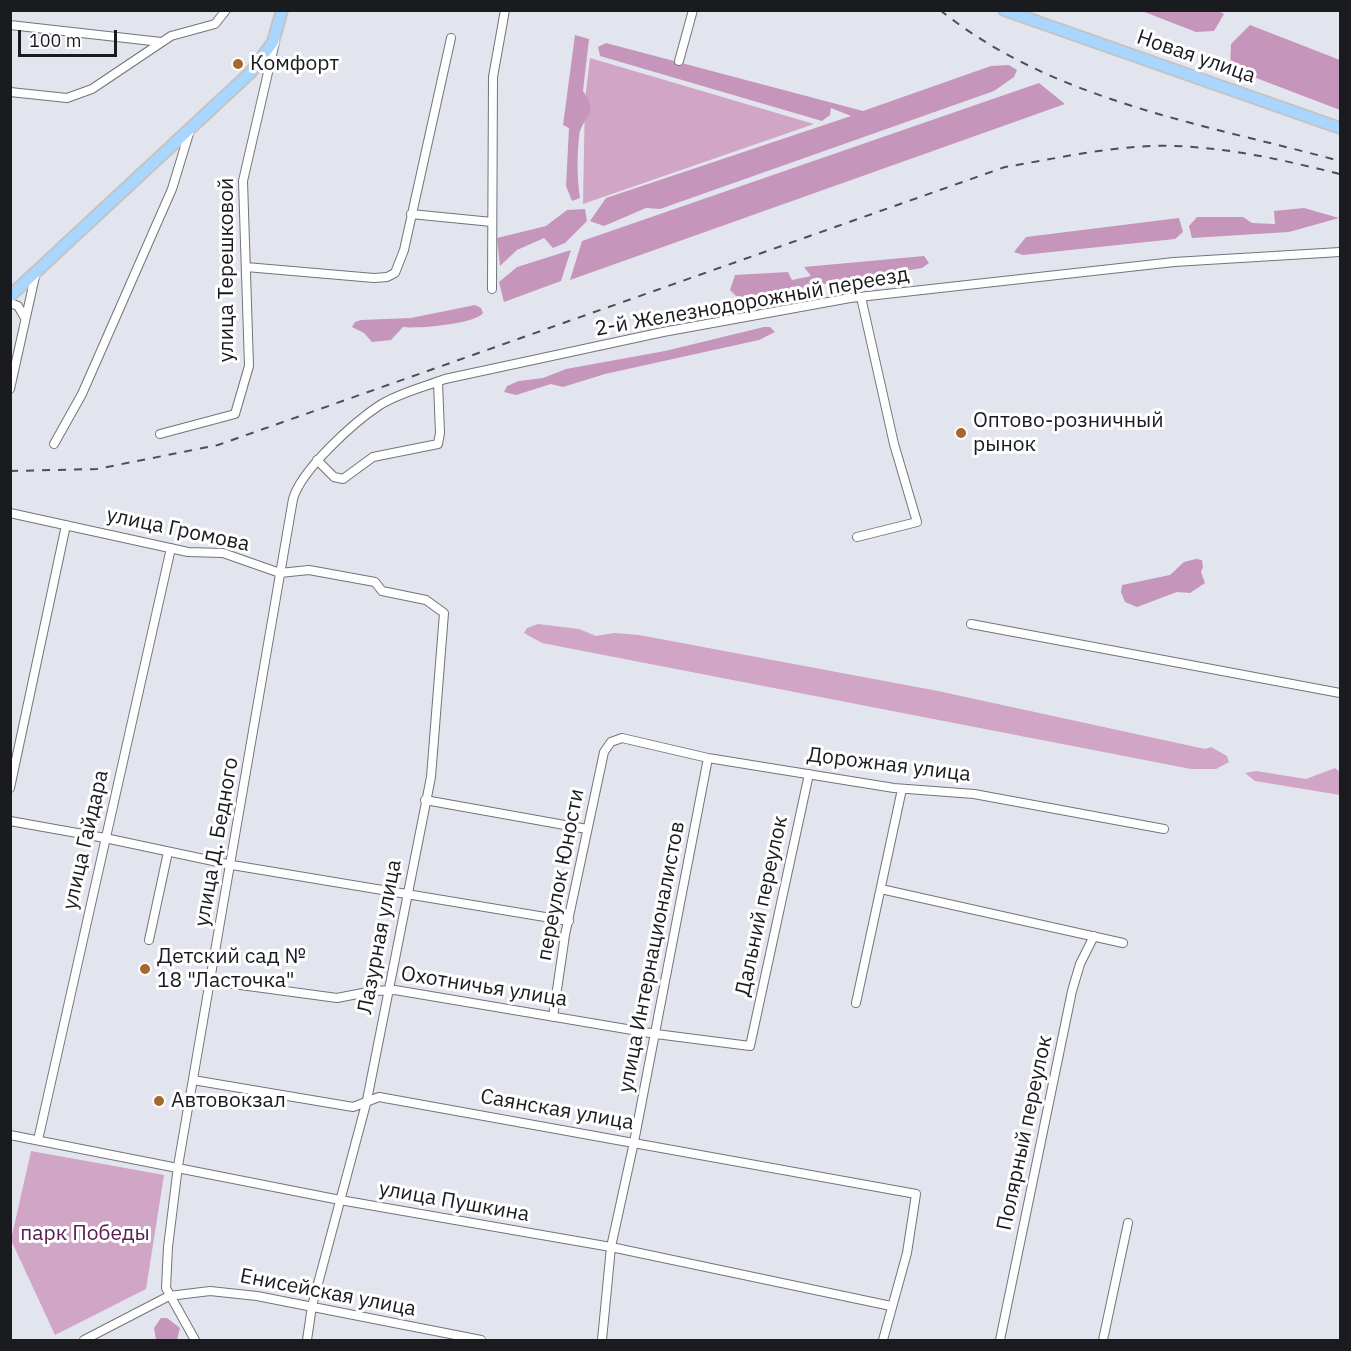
<!DOCTYPE html>
<meta charset="utf-8">
<style>
body{margin:0}
#map{position:relative;width:1351px;height:1351px;overflow:hidden;background:#e3e5ee;font-family:"IBM Plex Sans",sans-serif}
canvas{display:block}
.frame{position:absolute;inset:0;border:12px solid #1a1b1e;pointer-events:none}
.scale{position:absolute;left:18px;top:30px;width:99px;height:27px;box-sizing:border-box;border:3px solid #1a1b1e;border-top:0;padding-left:8px;font-size:18px;line-height:21px;white-space:nowrap;color:#1a1b1e;-webkit-text-stroke:4px #fff;paint-order:stroke}
</style>
<div id="map">
<canvas width="1351" height="1351"></canvas>
<div class="frame"></div>
<div class="scale">100 m</div>
</div>
<script>
const c = document.querySelector('canvas').getContext('2d');
c.lineJoin = 'round';
function fillPath(path, color) {
  c.fillStyle = color;
  c.fill(path, 'evenodd');
}
function strokePath(path, color, width, dash) {
  c.strokeStyle = color;
  c.lineWidth = width;
  c.lineCap = dash ? 'butt' : 'round';
  c.setLineDash(dash || []);
  c.stroke(path);
}
function drawText(font, color, halo, rows, align = 'center') {
  c.font = font + ' "IBM Plex Sans",sans-serif';
  c.lineWidth = 6;
  c.setLineDash([]);
  c.textBaseline = 'middle';
  c.strokeStyle = halo;
  c.fillStyle = color;
  for (const [text, x, y, turn = 0] of rows) {
    c.save();
    c.translate(x, y);
    c.rotate((+turn || 0) * Math.PI / 180);
    c.textAlign = isNaN(turn) ? turn : align;
    if (halo) c.strokeText(text, 0, 0);
    c.fillText(text, 0, 0);
    c.restore();
  }
}
fillPath(new Path2D(`
 M590,58l224,66 -231,80 2,-105z
 M538,624l41,5 17,7 18,-3 25,2 299,56 267,58 6,-2 16,9 2,6 -13,7h-25l-649,-126 -18,-10 3,-5z
 M1335,768l5,4v23l-85,-14 -10,-8 11,-2 50,8z
 M31,1151l133,24 -18,114 -91,46 -44,-95z`), '#d0a5c6');
fillPath(new Path2D(`
 M1217,10l7,4 -10,17 -18,1 -54,-21z
 M1250,25l90,35v50l-110,-42 1,-24z
 M575,35l14,4 -6,52c18,25 -2,25 -4,46 -2,20 -2,41 1,61l-8,3 -6,-15 3,-58 -6,-3z
 M606,43l257,68 128,-45 18,-1 8,5 -3,7 -20,14 -334,118 -14,-1 -42,18 -14,-5 16,-23 245,-82 -20,-8 -1,7 -8,6 -222,-65 -2,-9z
 M1039,83l26,21 -495,176 12,-39z
 M1304,208l35,10 -50,14 -97,6 -3,-12 8,-9h46l9,6 23,1 -1,-13z
 M585,209l2,12 -22,22 -12,5 -9,-10 -27,12 -17,16 -3,-28 49,-12 21,-16z
 M1179,218l4,14 -8,7 -152,16 -9,-3 12,-15z
 M571,250l-10,31 -57,21 -5,-20 18,-15z
 M924,256l5,7 -7,5 -184,30 -8,-8 5,-15 53,-3 4,8 19,-4 -7,-9z
 M475,305l6,3 2,5c-7,11 -67,16 -80,14l-12,13 -19,2 -8,-9 -12,-6 3,-5 6,-2 50,-2z
 M764,327h6l5,5 -16,8 -154,34 -42,13 -12,-3 -35,11 -12,-3 3,-6 12,-5 24,-3 23,-9 99,-18z
 M1196,559l6,1 1,7 -2,5 4,11 -15,10 -13,-1 -40,15 -12,-5 -4,-10 1,-7 48,-10 14,-13z
 M161,1318h6l13,10 -3,12h-21l-2,-12z`), '#c695bb');
const minor = new Path2D(`
 M10,25l151,17
 M679,61l14,-51
 M10,92l57,6 25,-9 79,-53 44,-12 11,-14
 M411,214l81,8
 M246,267l128,11 13,-1 8,-4 9,-23 47,-212
 M492,289l1,-212 12,-67
 M10,303l8,3 7,12
 M10,389l26,-117
 M160,434l75,-20 14,-48 -6,-185 32,-139
 M54,444l28,-50 90,-205 18,-59
 M317,460l17,17 9,2 30,-22 65,-13 2,-11 -2,-51
 M10,513l178,39 35,1 57,20 29,-3 66,12 7,9 44,9 18,13 -13,164 -64,323 -55,206 -5,34
 M857,537l60,-15 -23,-78 -33,-147
 M971,624l369,69
 M10,788l56,-263
 M425,800l162,29
 M10,821l95,17 127,27 337,56
 M881,889l242,54
 M149,940l19,-88
 M211,981l126,17 36,-7 22,-1 261,44 94,12 59,-272
 M856,1003l46,-214
 M553,1017l12,-82 39,-183 7,-10 11,-4 86,20 186,30 80,6 190,35
 M193,1080l160,27 26,-10 537,97 -9,59 -24,87
 M10,1135l330,65 271,47 280,59
 M38,1140l133,-592
 M84,1340l85,-44 41,-5 47,5 224,44
 M195,1340l-29,-52 2,-41 10,-81 115,-667c8,-29 61,-77 87,-94 19,-12 44,-18 65,-26l218,-47 187,-34 324,-36 166,-10
 M602,1340l9,-93 23,-105 74,-384
 M1000,1340l72,-349 8,-27 14,-28
 M1103,1340l25,-117`);
const major = new Path2D(`
 M1004,10l336,118
 M10,296l241,-224 22,-30 9,-32`);
strokePath(minor, '#72747c', 10);
strokePath(major, '#c3c4c4', 14);
strokePath(minor, '#fff', 8);
strokePath(major, '#a9d6fe', 10);
strokePath(new Path2D(`
 M940,10c113,91 264,114 400,151
 M10,471l87,-2 121,-24 787,-278c48,-8 97,-19 145,-21 65,-2 129,13 190,28`), '#4d4f53', 2, [8, 8]);
for (const [x, y, r, color] of [
 [238,64,6,"#a5672c"],
 [961,433,6,"#a5672c"],
 [145,969,6,"#a5672c"],
 [159,1101,6,"#a5672c"]
]) {
  const dot = new Path2D();
  dot.arc(x, y, r, 0, 2 * Math.PI);
  c.fillStyle = color;
  c.fill(dot);
  strokePath(dot, '#fff', 2);
}
drawText('21px', '#1a1b1e', '#fff', [
 ["Новая улица",1196,57,19],
 ["улица Терешковой",227,270,-90],
 ["2-й Железнодорожный переезд",752,302,-10],
 ["улица Громова",178,530,12],
 ["Дорожная улица",889,765,7],
 ["улица Гайдара",86,840,-77],
 ["улица Д. Бедного",217,842,-80],
 ["переулок Юности",561,875,-79],
 ["Дальний переулок",762,906,-78],
 ["Лазурная улица",380,937,-79],
 ["улица Интернационалистов",652,957,-79],
 ["Охотничья улица",484,987,9],
 ["Саянская улица",557,1110,10],
 ["Полярный переулок",1025,1133,-78],
 ["улица Пушкина",454,1202,10],
 ["Енисейская улица",328,1293,11]
]);
drawText('21px', '#1a1b1e', '#fff', [
 ["Комфорт",250,64],
 ["Оптово-розничный",973,421],
 ["рынок",973,445],
 ["Детский сад №",157,957],
 ["18 \"Ласточка\"",157,981],
 ["Автовокзал",171,1101]
], 'left');
drawText('21px', '#5b2051', '#fff', [
 ["парк Победы",85,1234]
]);
</script>
